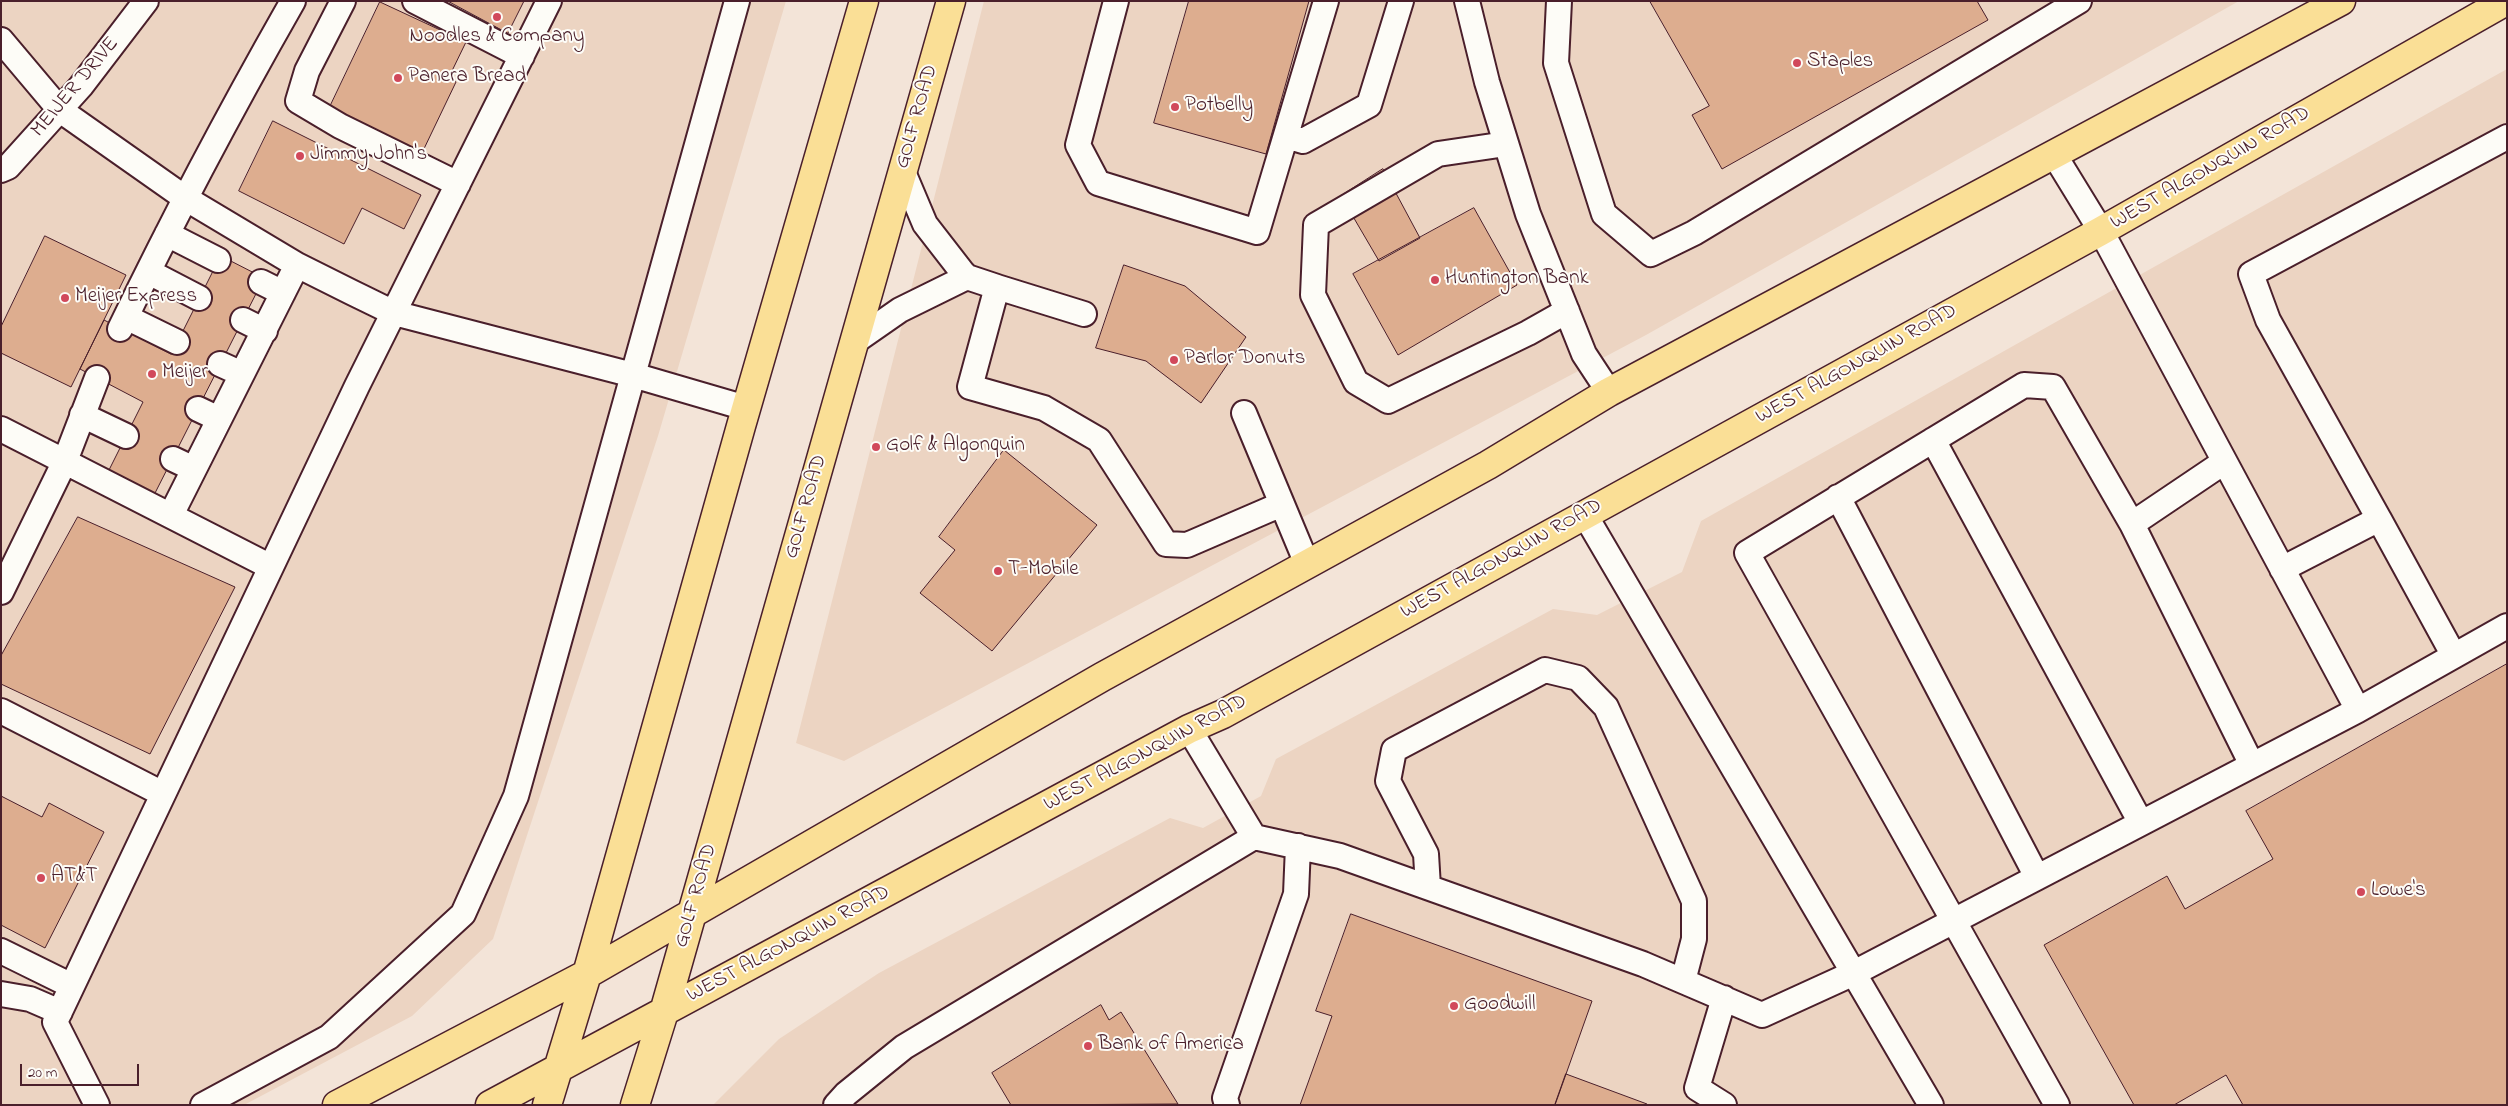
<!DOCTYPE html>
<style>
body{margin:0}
#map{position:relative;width:2508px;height:1106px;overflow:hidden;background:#f3e4d8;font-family:"Indie Flower",sans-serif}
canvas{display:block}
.frame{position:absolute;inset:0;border:2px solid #4a1f2b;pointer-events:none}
.scale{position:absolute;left:20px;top:1064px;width:119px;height:22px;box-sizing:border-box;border:2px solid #4a1f2b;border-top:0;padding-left:6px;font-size:15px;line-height:18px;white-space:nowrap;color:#4a1f2b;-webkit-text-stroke:4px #fdfcf7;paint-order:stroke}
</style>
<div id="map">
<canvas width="2508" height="1106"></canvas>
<div class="frame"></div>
<div class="scale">20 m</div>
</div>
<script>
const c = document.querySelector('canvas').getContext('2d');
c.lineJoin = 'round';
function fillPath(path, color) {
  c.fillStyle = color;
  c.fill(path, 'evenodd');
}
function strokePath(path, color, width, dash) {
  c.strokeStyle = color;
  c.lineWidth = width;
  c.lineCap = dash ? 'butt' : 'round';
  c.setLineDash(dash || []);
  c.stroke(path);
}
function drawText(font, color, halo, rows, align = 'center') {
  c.font = font + ' "Indie Flower",sans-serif';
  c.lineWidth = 4;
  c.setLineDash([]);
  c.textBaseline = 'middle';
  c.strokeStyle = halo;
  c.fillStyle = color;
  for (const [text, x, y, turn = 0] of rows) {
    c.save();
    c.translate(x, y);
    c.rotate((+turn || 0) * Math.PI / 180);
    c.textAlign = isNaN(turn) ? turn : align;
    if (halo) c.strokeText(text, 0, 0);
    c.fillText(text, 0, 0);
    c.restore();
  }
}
fillPath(new Path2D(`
 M1,1h785l-128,435 -165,503 -81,77 -168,89h-243z
 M984,1h1255l-593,334 -802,426 -48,-18z
 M2507,69v1036h-1794l66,-66 100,-66 291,-155 33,10 58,-32 15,-37 277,-150 44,6 85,-43 19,-51z`), '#ecd4c2');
const building = new Path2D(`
 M448,1h76l-16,32z
 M1189,1h120l-43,153 -112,-31z
 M1650,1h327l11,19 -266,149 -30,-54 17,-9z
 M380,2l86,40 -16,33 6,7 -35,73 -93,-44z
 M273,121l148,74 -17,34 -42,-21 -18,36 -105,-53z
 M1383,169l37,69 -41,23 -38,-65z
 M1474,208l43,77 -119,70 -45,-81z
 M45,236l81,39 -55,112 -70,-34v-26z
 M221,256l43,22 -112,221 -46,-23 37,-74 -63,-33 24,-49 67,34z
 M1124,265l61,21 61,51 -45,66 -55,-42 -50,-13z
 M1004,450l93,75 -105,126 -72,-58 35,-43 -16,-13z
 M78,517l157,70 -85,167 -149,-70v-28z
 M2507,664v441h-264l-17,-30 -52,30h-40l-90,-160 123,-69 18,33 88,-50 -27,-48z
 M1,796l41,21 7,-14 55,29 -59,116 -44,-23z
 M1351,914l241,87 -37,104h-255l32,-89 -16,-5z
 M1101,1005l8,15 12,-8 57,92 -167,1 -19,-32z
 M1566,1074l81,30v1h-92z`);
fillPath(building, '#ddad8f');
strokePath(building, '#4a1f2b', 1);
const service = new Path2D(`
 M343,1l-36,70 -9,30 42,25 118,58
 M415,1l107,55
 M1116,1l-38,144 20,38 159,49 69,-231
 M1467,1l20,81 41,132 56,140 25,38
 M1559,1l-3,62 48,151 47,40 43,-21 385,-232
 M1,40l59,70 125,88 112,67 54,27 43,21 239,62 113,33
 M1286,136l17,5 66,-36 32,-104
 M1506,144l-68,10 -122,71 -3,70 43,87 32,19 140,-68 39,-22
 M2055,156l46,75 257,479
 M1,170l7,-3 73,-81 65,-85
 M903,172l22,52 38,49 4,4 30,10
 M167,234l51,26
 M149,272l50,26
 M261,282l22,11
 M1084,314l-87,-27 -27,100 74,21 55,32 67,104 21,1 95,-41
 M126,317l51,25
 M243,320l22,11
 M120,329c54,-112 112,-221 173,-328
 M854,342l46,-32 67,-33
 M220,364l22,10
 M198,409l21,10
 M1244,413l63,151
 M82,415l44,21
 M1,429l270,138
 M1933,440l208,383
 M173,459l21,10
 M2224,462l-92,62 120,241
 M1838,497l199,380
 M171,515l126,-250
 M1585,515l346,590
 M2379,519l-111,-199 -17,-46 256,-137
 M2282,569l97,-50 75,137
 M1,592l64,-131 32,-83
 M1,711l162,83
 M1189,729l65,108 86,19 303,108 119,51 92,-42 504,-263 149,-84
 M1428,887l-2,-33 -38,-73 6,-31 151,-80 33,8 28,29 88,194v38l-11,42
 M1,951l71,35
 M1,994l29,5 30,13
 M97,1105l-42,-83 302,-636 192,-385
 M203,1105l126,-68 134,-123 53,-118 221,-795
 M836,1105l10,-11 58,-47 350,-210
 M1227,1105l-2,-7 71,-204 2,-48
 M1724,1105l-27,-17 27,-90
 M2057,1105l-310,-552 277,-168 29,2 79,137`);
const primary = new Path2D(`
 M337,1105l250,-131 515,-297 386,-212 121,-73 732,-391
 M490,1105l699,-376 34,-15 878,-483 405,-230
 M547,1105l40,-131 154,-548 123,-425
 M635,1105l29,-93 287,-1011`);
strokePath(service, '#4a1f2b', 28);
strokePath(primary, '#4a1f2b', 31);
strokePath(service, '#fdfcf7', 24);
strokePath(primary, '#fadf96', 28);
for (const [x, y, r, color] of [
 [497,17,5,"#d1495b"],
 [1797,63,5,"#d1495b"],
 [398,78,5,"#d1495b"],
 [1175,107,5,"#d1495b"],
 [300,156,5,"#d1495b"],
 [1435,280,5,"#d1495b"],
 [65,298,5,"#d1495b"],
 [1174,360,5,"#d1495b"],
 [152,374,5,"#d1495b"],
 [876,447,5,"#d1495b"],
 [998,571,5,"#d1495b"],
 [41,878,5,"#d1495b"],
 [2361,892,5,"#d1495b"],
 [1454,1006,5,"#d1495b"],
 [1088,1046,5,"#d1495b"]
]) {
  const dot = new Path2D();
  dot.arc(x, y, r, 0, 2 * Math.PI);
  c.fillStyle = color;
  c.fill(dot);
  strokePath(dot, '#fdfcf7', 2);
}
drawText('21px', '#4a1f2b', '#fdfcf7', [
 ["Noodles & Company",497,38,"center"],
 ["Staples",1807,63],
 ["Panera Bread",408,78],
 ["Potbelly",1185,107],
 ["Jimmy John's",310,156],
 ["Huntington Bank",1445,280],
 ["Meijer Express",75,298],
 ["Parlor Donuts",1184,360],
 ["Meijer",162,374],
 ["Golf & Algonquin",886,447],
 ["T-Mobile",1008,571],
 ["AT&T",51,878],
 ["Lowe's",2371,892],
 ["Goodwill",1464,1006],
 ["Bank of America",1098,1046]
], 'left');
drawText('21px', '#4a1f2b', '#fdfcf7', [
 ["MEIJER DRIVE",76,88,-50],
 ["GOLF ROAD",918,117,-74],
 ["WEST ALGONQUIN ROAD",2211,169,-30],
 ["WEST ALGONQUIN ROAD",1857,365,-29],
 ["GOLF ROAD",807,507,-74],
 ["WEST ALGONQUIN ROAD",1502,560,-29],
 ["WEST ALGONQUIN ROAD",1146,754,-28],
 ["GOLF ROAD",697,896,-74],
 ["WEST ALGONQUIN ROAD",789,945,-28]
]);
</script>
